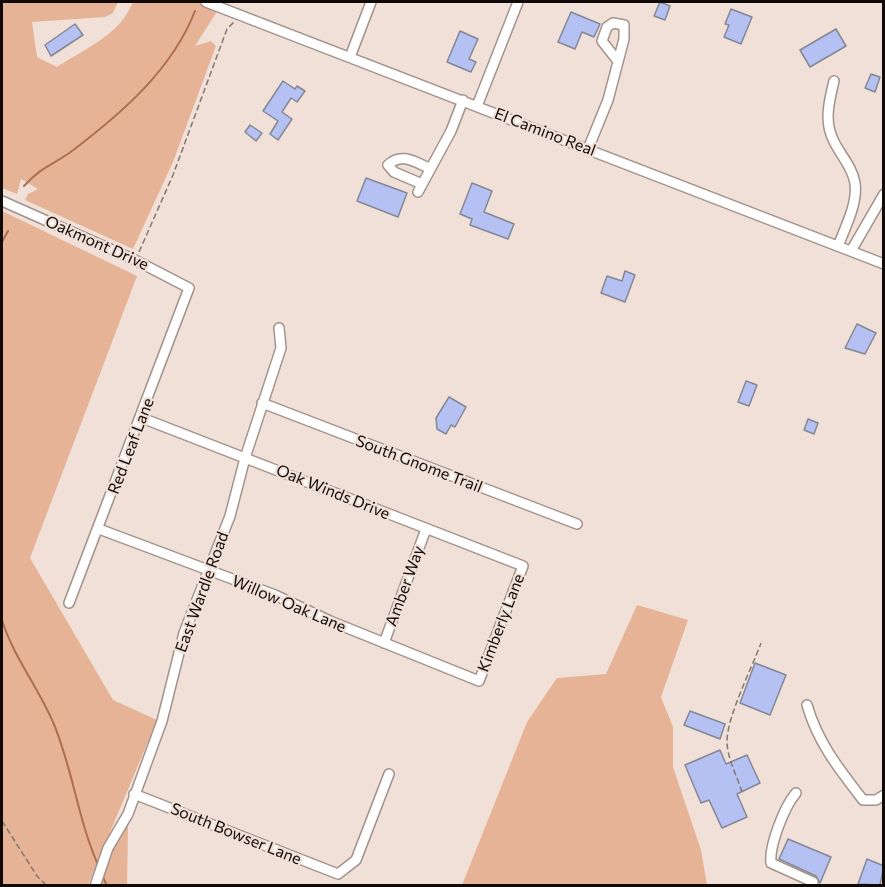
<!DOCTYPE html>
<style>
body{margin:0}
#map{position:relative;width:885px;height:887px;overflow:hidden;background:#f0e0d7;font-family:Commissioner,sans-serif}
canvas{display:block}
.frame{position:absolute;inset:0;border:3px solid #100b08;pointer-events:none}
</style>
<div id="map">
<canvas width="885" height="887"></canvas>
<div class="frame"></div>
</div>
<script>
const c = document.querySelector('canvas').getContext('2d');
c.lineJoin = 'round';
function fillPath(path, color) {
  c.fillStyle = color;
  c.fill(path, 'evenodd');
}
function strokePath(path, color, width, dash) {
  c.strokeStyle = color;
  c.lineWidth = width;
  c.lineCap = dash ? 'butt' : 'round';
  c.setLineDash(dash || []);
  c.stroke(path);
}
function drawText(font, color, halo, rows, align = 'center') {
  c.font = font + ' Commissioner,sans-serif';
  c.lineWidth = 4.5;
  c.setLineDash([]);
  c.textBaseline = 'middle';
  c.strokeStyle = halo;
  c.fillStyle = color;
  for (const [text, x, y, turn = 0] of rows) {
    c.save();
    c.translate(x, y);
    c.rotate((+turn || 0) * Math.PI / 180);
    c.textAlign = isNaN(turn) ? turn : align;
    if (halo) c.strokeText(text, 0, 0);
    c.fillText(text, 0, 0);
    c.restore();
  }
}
fillPath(new Path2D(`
 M2,2h116l-5,11 -8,4 -73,5 5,35 20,10c30,-20 62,-31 76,-65h90l-28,44 16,-5 5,5 -43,116 -40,87 -108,-49 3,-6 10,-5 -17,-10 -4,15 -15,-6z
 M2,211l135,65 -107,282 83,142 44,20 -69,165h-86z
 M637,605l51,15 -27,77 12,30v40l28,83 6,35h-245l65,-163 30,-44 49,-4z
 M128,825l-1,60 -27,1 19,-52z`), '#e6b397');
strokePath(new Path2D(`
 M24,186c18,-20 29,-21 48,-35 50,-38 100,-81 123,-140
 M2,242l6,-11
 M2,620c11,36 36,67 51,102 20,47 25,99 46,145
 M102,875l5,11`), '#ac704f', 2);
const building = new Path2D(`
 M660,2l10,4 -5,14 -11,-4z
 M731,9l21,8 -11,27 -17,-7 5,-12 -4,-1z
 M571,12l29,12 -6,13 -12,-5 -7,17 -17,-7z
 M75,24l8,11 -32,21 -6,-11z
 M836,29l10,17 -36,21 -10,-17z
 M460,31l18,8 -9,20 7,3 -5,10 -24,-10z
 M871,74l9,3 -5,15 -10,-4z
 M283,81l12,8 2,-3 8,5 -8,11 -6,-4 -9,14 10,7 -14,21 -8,-6 8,-13 -15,-10z
 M250,125l12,8 -6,8 -11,-9z
 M366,178l41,15 -9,24 -41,-16z
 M472,183l20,8 -8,21 30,12 -6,15 -38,-14 2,-6 -12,-5z
 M625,271l10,4 -10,27 -24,-9 6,-17 15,5z
 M857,324l19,9 -11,21 -20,-6z
 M746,381l11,4 -8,21 -11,-4z
 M449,397l17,10 -11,20 -4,-2 -5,9 -9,-5 -1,-11z
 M808,419l10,4 -4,11 -10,-4z
 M755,663l31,12 -16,40 -30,-12z
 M690,711l35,13 -5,15 -36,-14z
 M720,750l6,14 21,-9 13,28 -23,11 10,23 -25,11 -13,-28 -8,3 -16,-38z
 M788,839l43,18 -11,26 -4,-7 -37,-17z
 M867,859l17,7 -4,19 -22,-1z`);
fillPath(building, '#b5c1f2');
strokePath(building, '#848795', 1.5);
const minor = new Path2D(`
 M206,2l678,262
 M350,57l21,-55
 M834,81c-4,17 -10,38 -2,56 6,16 20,28 23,46 3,20 -10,45 -17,63
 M477,106l41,-104
 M588,149l20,-49 16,-61v-14l-11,-2 -6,4 -5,14 15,19
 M422,184l-28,-12 -6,-7c13,-13 27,-3 41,3
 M418,192l33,-61 12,-31
 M2,201l133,59 54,28 -120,315
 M851,251l33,-57
 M262,403l315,121
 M99,529l176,66 55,26 149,60 44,-115 -381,-148
 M384,643l42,-114
 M807,705c11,38 32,64 56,95h13l8,-5
 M796,793c-12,14 -27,53 -25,70l42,19
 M134,794l204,80 18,-14 33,-86
 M95,886l13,-38 20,-34 34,-93 22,-88 46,-117 15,-58 36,-110 -2,-20`);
strokePath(minor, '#a2938c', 12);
strokePath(new Path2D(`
 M139,252l34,-77 54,-146 7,-7
 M742,792c-5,-16 -14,-32 -15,-49 -1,-25 25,-75 34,-100
 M2,821l35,55 10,10`), '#827771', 1.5, [6, 3]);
strokePath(minor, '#fff', 9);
drawText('16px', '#100b08', '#f0e0d7', [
 ["El Camino Real",545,132,21],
 ["Oakmont Drive",97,243,24],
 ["Red Leaf Lane",131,446,-69],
 ["South Gnome Trail",419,464,21],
 ["Oak Winds Drive",333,492,22],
 ["Amber Way",405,586,-70],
 ["East Wardle Road",202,592,-70],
 ["Willow Oak Lane",289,604,23],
 ["Kimberly Lane",501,623,-69],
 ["South Bowser Lane",236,834,22]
]);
</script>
